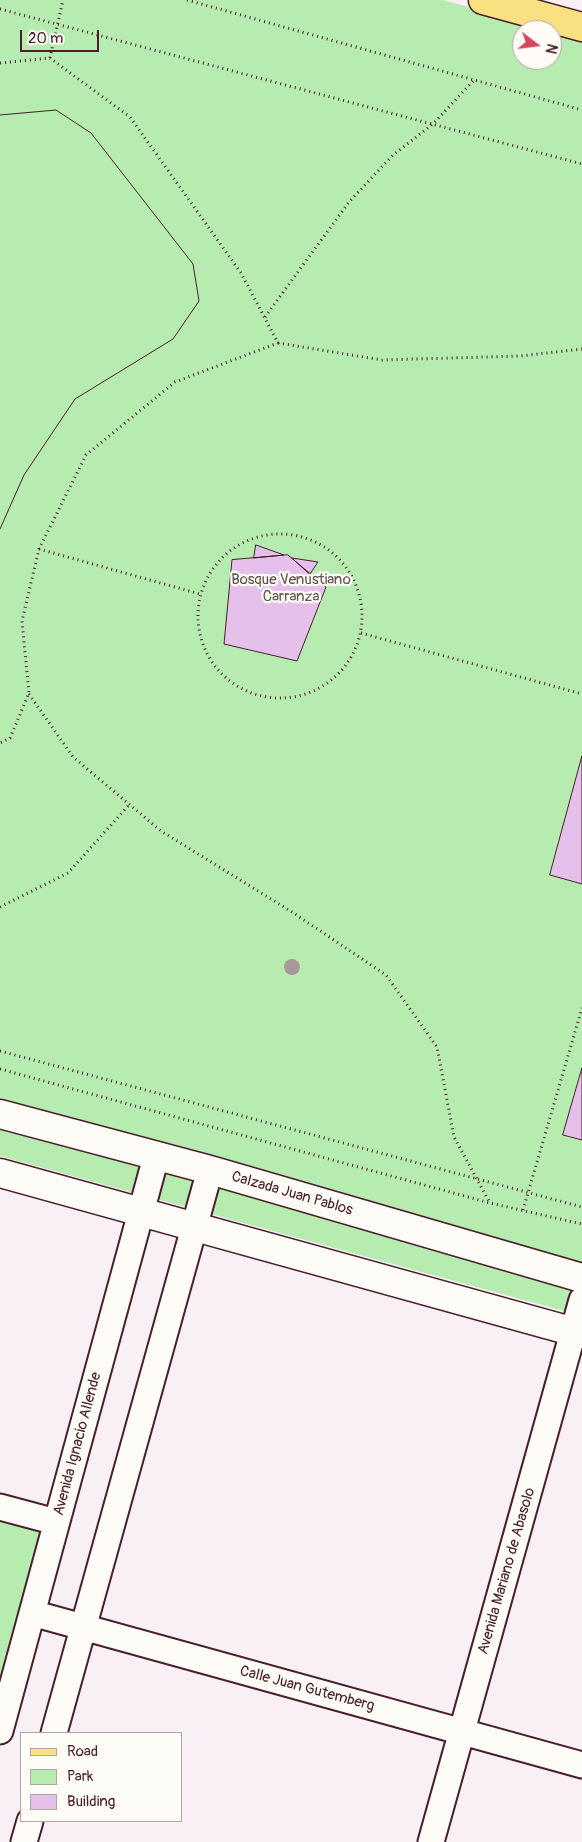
<!DOCTYPE html>
<style>
body{margin:0}
#map{position:relative;width:582px;height:1842px;overflow:hidden;background:#f8f0f4;font-family:Pangolin,sans-serif}
canvas{display:block}
.legend{position:absolute;left:20px;top:1732px;width:162px;height:90px;box-sizing:border-box;background:#fdfcf7;border:1px solid #b5a4a5;margin:0;padding:6px 9px;list-style:none;font-size:15px;color:#4a1f2b}
.legend li{display:flex;align-items:center;gap:10px;height:25px}
.legend b{width:25px;border:1px solid #b5a4a5}
.north{position:absolute;left:512px;top:20px;width:50px;height:50px;box-sizing:border-box;background:#fdfcf7;border:1px solid #b5a4a5;border-radius:50%;rotate:105deg;font-size:14px;font-weight:700;line-height:20px;text-align:center;color:#4a1f2b}
.north::after{content:'';display:block;margin:auto;width:18px;height:22px;background:#d1495b;clip-path:polygon(50% 0,100% 100%,50% 72%,0 100%)}
.scale{position:absolute;left:20px;top:30px;width:79px;height:22px;box-sizing:border-box;border:2px solid #4a1f2b;border-top:0;padding-left:6px;font-size:15px;line-height:18px;white-space:nowrap;color:#4a1f2b;-webkit-text-stroke:4px #fdfcf7;paint-order:stroke}
</style>
<div id="map">
<canvas width="582" height="1842"></canvas>
<ul class="legend">
<li><b style="height:6px;background:#f9e181"></b>Road</li>
<li><b style="height:14px;background:#b6ecaf"></b>Park</li>
<li><b style="height:14px;background:#e5c0ea"></b>Building</li>
</ul>
<div class="north">N</div>
<div class="scale">20 m</div>
</div>
<script>
const c = document.querySelector('canvas').getContext('2d');
c.lineJoin = 'round';
function fillPath(path, color) {
  c.fillStyle = color;
  c.fill(path, 'evenodd');
}
function strokePath(path, color, width, dash) {
  c.strokeStyle = color;
  c.lineWidth = width;
  c.lineCap = dash ? 'butt' : 'round';
  c.setLineDash(dash || []);
  c.stroke(path);
}
function drawText(font, color, halo, rows, align = 'center') {
  c.font = font + ' Pangolin,sans-serif';
  c.lineWidth = 4.5;
  c.setLineDash([]);
  c.textBaseline = 'middle';
  c.strokeStyle = halo;
  c.fillStyle = color;
  for (const [text, x, y, turn = 0] of rows) {
    c.save();
    c.translate(x, y);
    c.rotate((+turn || 0) * Math.PI / 180);
    c.textAlign = isNaN(turn) ? turn : align;
    if (halo) c.strokeText(text, 0, 0);
    c.fillText(text, 0, 0);
    c.restore();
  }
}
fillPath(new Path2D(`
 M0,0h443l109,30h-30v30h30v-30l30,8v1240l-582,-160z
 M0,1122l582,161v33l-582,-160z
 M0,1510l51,14 -51,183z`), '#b6ecaf');
const building = new Path2D(`
 M256,545l28,10 -30,3z
 M288,555l38,32 -29,74 -73,-17 8,-84z
 M292,558l26,4 -8,12z
 M582,756v128l-32,-9z
 M582,1068v72l-19,-5z`);
fillPath(building, '#e5c0ea');
strokePath(building, '#4a1f2b', 1);
const minor = new Path2D(`
 M0,1507l56,15
 M32,1613l550,152
 M0,1731l156,-574
 M54,1733l156,-563
 M24,1842l6,-21
 M431,1842l151,-542`);
const tertiary = new Path2D(`
 M0,1114l210,56 372,108
 M0,1173l582,161`);
const primary = new Path2D(`
 M483,0l99,27`);
strokePath(minor, '#4a1f2b', 29);
strokePath(tertiary, '#4a1f2b', 31);
strokePath(primary, '#4a1f2b', 31);
strokePath(new Path2D(`
 M187,0l395,110
 M0,9l582,155
 M50,58l13,-58
 M0,63l50,-5 80,59 111,156 37,70 -103,39 -89,73 -47,94 -17,72 7,72 -19,45 -10,5
 M265,317l84,-115 44,-47 40,-31 41,-44
 M278,343l104,17 138,-4 62,-7
 M198 616a82 82 0 1 1 164 0a82 82 0 1 1-164 0Z
 M39,549l161,45
 M361,633l221,61
 M29,694l44,63 88,74 131,81 94,63 51,72 17,90 36,66
 M0,907l68,-34 61,-68
 M0,1051l582,156
 M0,1069l490,134 92,21
 M523,1210l59,-202`), '#4a1f2b', 3, [1, 4]);
strokePath(minor, '#fdfcf7', 25);
strokePath(tertiary, '#fdfcf7', 28);
strokePath(primary, '#f9e181', 28);
strokePath(new Path2D(`
 M0,115l56,-5 35,23 102,131 6,37 -26,38 -98,60 -51,76 -24,54`), '#4a1f2b', 1);
c.fillStyle = '#a79998';
for (const [x, y] of [
 [292,967]
]) {
  c.beginPath();
  c.arc(x, y, 8, 0, 2 * Math.PI);
  c.fill();
}
drawText('15px', '#65524c', '#fdfcf7', [
 ["Bosque Venustiano",291,580],
 ["Carranza",291,597]
]);
drawText('15px', '#4a1f2b', '#fdfcf7', [
 ["Calzada Juan Pablos",292,1194,16],
 ["Avenida Ignacio Allende",78,1444,-75],
 ["Avenida Mariano de Abasolo",507,1571,-74],
 ["Calle Juan Gutemberg",307,1689,15]
]);
</script>
